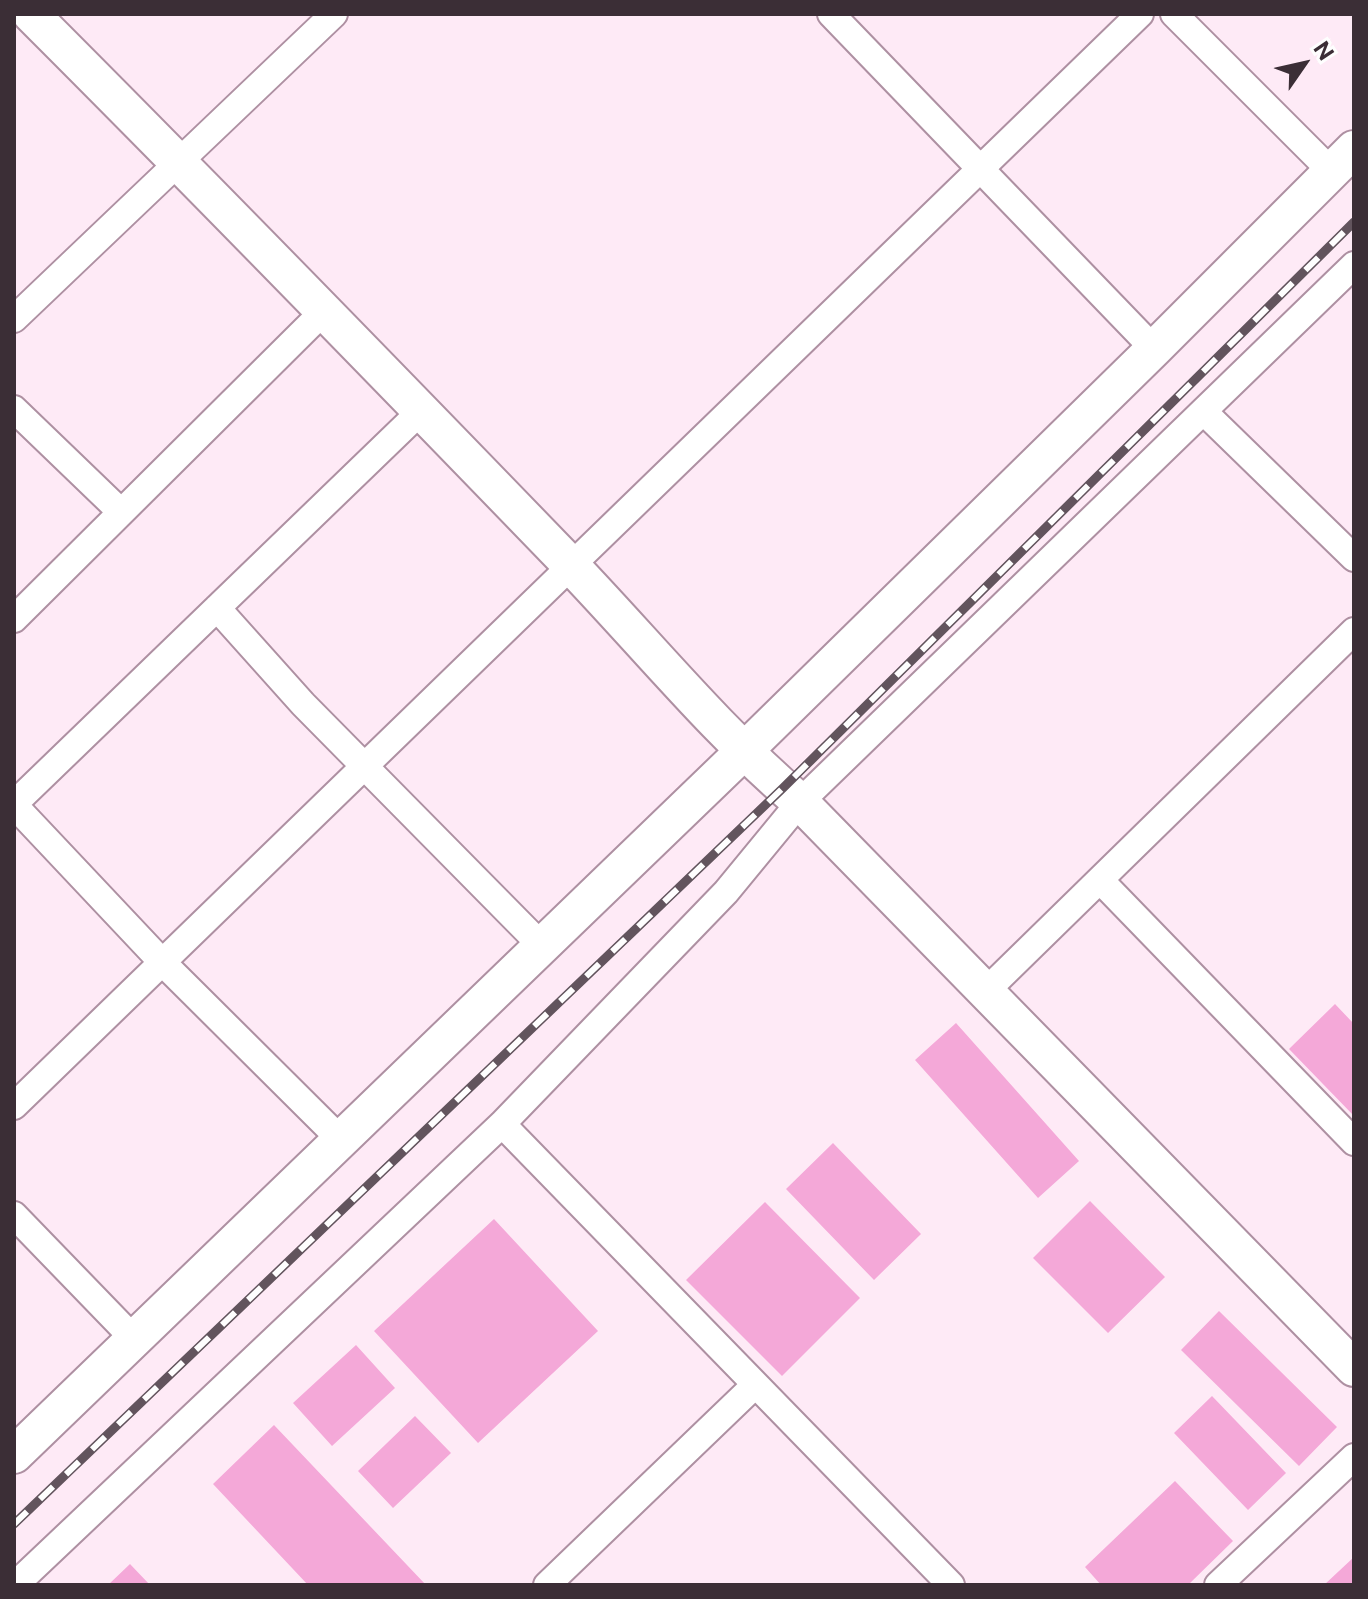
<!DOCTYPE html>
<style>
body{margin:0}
#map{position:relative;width:1368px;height:1599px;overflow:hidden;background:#feeaf6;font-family:"Public Sans",sans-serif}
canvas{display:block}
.frame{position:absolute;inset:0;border:16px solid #3b2e36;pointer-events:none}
.north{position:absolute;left:1264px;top:24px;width:80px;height:80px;-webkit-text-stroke:6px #fefefe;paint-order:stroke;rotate:56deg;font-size:22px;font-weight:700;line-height:32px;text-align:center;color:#3b2e36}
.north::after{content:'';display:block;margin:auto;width:28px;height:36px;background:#3b2e36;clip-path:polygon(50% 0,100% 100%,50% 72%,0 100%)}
</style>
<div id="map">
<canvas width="1368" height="1599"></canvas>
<div class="frame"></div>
<div class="north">N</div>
</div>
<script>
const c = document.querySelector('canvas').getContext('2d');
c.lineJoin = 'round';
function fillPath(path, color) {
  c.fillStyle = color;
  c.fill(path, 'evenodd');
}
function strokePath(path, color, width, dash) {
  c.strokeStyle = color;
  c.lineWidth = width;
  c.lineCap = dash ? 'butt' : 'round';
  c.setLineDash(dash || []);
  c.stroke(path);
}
fillPath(new Path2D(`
 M1335,1004l19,20v92l-65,-67z
 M956,1023l123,138 -41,37 -123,-138z
 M833,1143l88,91 -47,46 -88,-91z
 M1090,1201l75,76 -57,56 -75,-75z
 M765,1202l95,96 -78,78 -96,-96z
 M494,1219l104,112 -120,112 -104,-112z
 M1219,1311l118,116 -38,39 -118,-116z
 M356,1345l39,43 -63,58 -39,-43z
 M1212,1396l74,77 -38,37 -74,-77z
 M415,1416l36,37 -58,55 -35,-37z
 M274,1425l152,160h-118l-95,-101z
 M1175,1481l58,60 -45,44h-87l-16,-18z
 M1354,1557v28h-30z
 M130,1564l20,21h-42z`), '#f4a8d8');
const street = new Path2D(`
 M831,14l323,335
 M1174,14l157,157
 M14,319l320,-305
 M14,409l107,103
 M1204,412l150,146
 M217,608l86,96 239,242
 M14,619l310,-308
 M14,804l407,-393
 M14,805l148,157 180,179
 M1100,880l254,262
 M986,991l368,-360
 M14,1106l1126,-1092
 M502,1124l449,461
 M14,1215l120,124
 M15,1585l487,-461 224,-232 74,-90 554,-537
 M547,1585l207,-199
 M1218,1585l136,-128`);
const secondary = new Path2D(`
 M31,14c177,177 351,356 525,536 82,84 155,176 244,252l554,566
 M14,1455l729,-703 411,-403 200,-200`);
strokePath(street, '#ae90a2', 30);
strokePath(secondary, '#ae90a2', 40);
strokePath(street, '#fff', 26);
strokePath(secondary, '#fff', 36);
const rail = new Path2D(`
 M14,1524l769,-736 571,-566`);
strokePath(rail, '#62545d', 9);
strokePath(rail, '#fefefe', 6, [18]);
</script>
